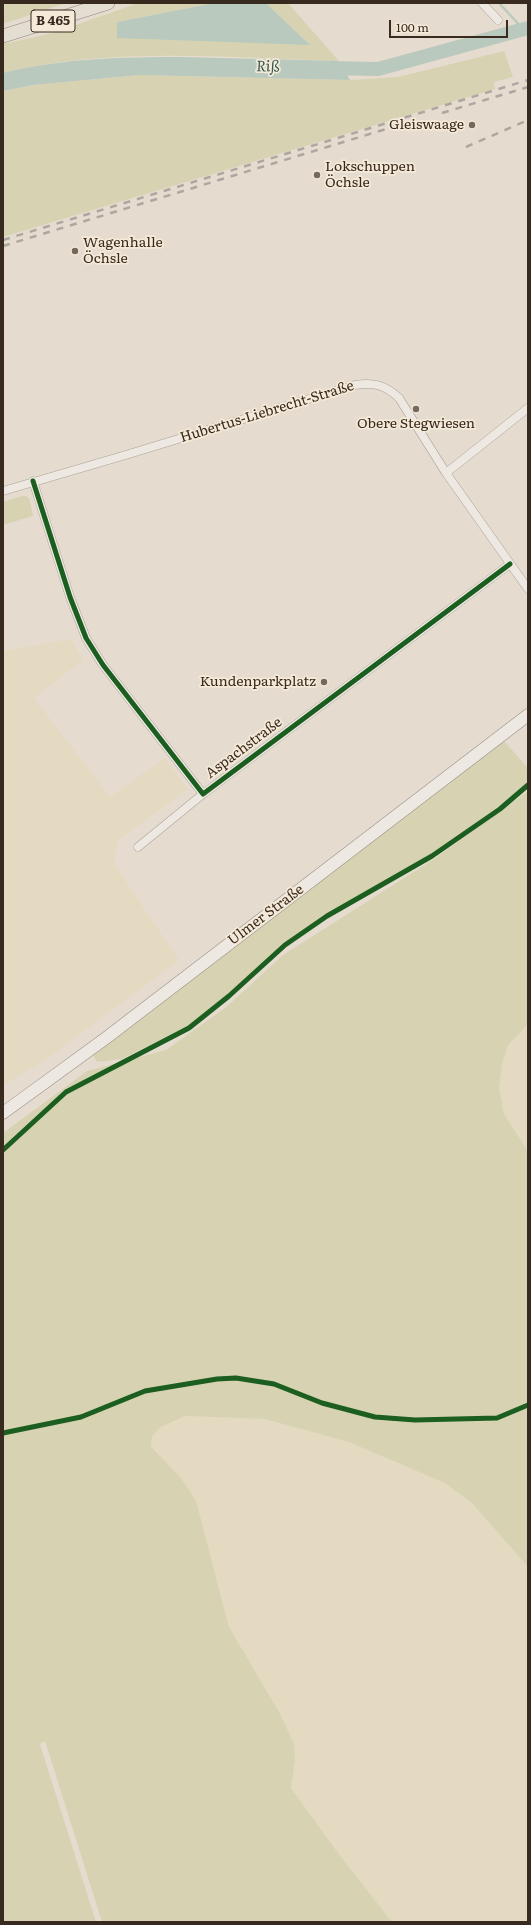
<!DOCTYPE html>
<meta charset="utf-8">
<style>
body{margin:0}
#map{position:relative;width:531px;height:1925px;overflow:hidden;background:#e5dccf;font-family:Literata,serif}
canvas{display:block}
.frame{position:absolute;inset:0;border:4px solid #392a20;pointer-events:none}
.scale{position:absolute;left:389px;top:20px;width:119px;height:18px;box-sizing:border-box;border:2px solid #392a20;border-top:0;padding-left:5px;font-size:12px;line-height:14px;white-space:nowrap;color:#392a20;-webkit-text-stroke:3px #f5e9d7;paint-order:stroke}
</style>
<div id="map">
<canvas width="531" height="1925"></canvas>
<div class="frame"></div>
<div class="scale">100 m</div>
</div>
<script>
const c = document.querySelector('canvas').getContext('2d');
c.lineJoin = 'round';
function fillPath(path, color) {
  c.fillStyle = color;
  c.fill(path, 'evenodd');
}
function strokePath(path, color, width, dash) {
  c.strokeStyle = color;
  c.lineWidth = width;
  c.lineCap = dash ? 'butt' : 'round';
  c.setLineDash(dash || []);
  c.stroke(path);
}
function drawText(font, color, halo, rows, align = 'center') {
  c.font = font + ' Literata,serif';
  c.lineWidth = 3.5;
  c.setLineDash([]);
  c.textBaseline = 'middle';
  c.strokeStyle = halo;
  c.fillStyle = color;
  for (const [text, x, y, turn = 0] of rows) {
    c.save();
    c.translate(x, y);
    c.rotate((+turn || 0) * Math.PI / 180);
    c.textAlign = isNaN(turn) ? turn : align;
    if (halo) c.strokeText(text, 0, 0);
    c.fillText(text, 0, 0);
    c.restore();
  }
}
fillPath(new Path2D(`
 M71,639l12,21 -49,38 76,99 55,-39 23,31 -71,52 -3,23 65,96 -135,101 -41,24v-434z
 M528,1024v127l-24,-37 -5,-26 3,-24 6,-19z
 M185,1416l80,3 84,23 96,41 27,20 56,64v355h-136l-51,-65 -50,-69 4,-28 -16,-48 -50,-85 -12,-48 -66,-132 1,-10 7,-9z`), '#e4d9c1');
fillPath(new Path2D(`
 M5,3h61l-63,21z
 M138,3h76l-97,19 192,22 -43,-41h22l51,58c-111,-3 -227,-15 -336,12v-29l50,-11z
 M504,51l9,26 -19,5 1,7 -492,148v-146l30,-6 107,-10 210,5 48,-3z
 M22,496h4l3,2 4,18 -30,9v-23z
 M503,740l25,28v14l-29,25 -68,47 -139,83 -66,59 -38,30 -66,33 -25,3 -5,-8z
 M528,791v233l-20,21 -6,19 -3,24 5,26 24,37v251l-7,4 7,4v157l-56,-64 -27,-20 -96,-41 -84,-23 -80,-3 -26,12 -7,9 -1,10 30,31 15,23 33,126 50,85 15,32 1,16 -4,28 50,69 51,65h-290l-57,-181 -5,3 56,178h-93v-789l84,-62 79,-21 59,-42 58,-53 151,-96z`), '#d7d3b2');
fillPath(new Path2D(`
 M214,3h52l44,42 -193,-7v-16z
 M183,57l156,4 11,19 -210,-5 -107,10 -30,6v-18c60,-15 119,-16 180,-16z`), '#bac9be');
strokePath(new Path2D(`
 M499,3l25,27`), '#bac9be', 2.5);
strokePath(new Path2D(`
 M324,68l54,1 150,-41`), '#bac9be', 14);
const street = new Path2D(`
 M482,3l16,17
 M446,473l82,-65
 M33,481l37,116 16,41 17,27 100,129 307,-230
 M3,491l126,-37 226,-69c19,-3 30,0 44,13l47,75 82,116
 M138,847l65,-53`);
const secondary = new Path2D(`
 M3,1113l103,-75 422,-323`);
const primary = new Path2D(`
 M3,36l105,-33`);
strokePath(street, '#aba298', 9);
strokePath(secondary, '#9a9188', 13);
strokePath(primary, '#90877f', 14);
strokePath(street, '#ede8e1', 8);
strokePath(secondary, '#ede8e1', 12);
strokePath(primary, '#e4ddd2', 13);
strokePath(new Path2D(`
 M442,113l86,-26
 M466,147l62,-27
 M3,240l525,-160
 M3,246l406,-124`), '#ada7a1', 2.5, [7, 7]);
strokePath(new Path2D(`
 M33,481l37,116 16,41 17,27 100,129 307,-230
 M3,1150l63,-58 123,-64 40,-32 56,-51 42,-29 105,-60 68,-47 28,-24
 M3,1433l78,-16 64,-26 72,-12 19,-1 38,6 48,19 53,14 40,3 82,-2 31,-13`), '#1b5e20', 5);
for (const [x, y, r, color] of [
 [472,125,4,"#75685d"],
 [317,175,4,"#75685d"],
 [75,251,4,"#75685d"],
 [416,409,4,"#75685d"],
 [324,682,4,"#75685d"]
]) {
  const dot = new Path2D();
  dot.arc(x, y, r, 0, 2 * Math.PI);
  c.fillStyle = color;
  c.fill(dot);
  strokePath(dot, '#f5e9d7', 1.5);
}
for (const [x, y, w] of [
 [53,21,44]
]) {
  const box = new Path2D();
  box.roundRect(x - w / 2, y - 11, w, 22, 3);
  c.fillStyle = '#f5e9d7';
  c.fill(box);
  strokePath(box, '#392a20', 1);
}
drawText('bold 13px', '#392a20', null, [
 ["B 465",53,21]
]);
drawText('14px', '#392a20', '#f5e9d7', [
 ["Gleiswaage",464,125],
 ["Lokschuppen",325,167,"left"],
 ["Öchsle",325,183,"left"],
 ["Wagenhalle",83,243,"left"],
 ["Öchsle",83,259,"left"],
 ["Obere Stegwiesen",416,424,"center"],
 ["Kundenparkplatz",316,682]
], 'right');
drawText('14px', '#392a20', '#f5e9d7', [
 ["Hubertus-Liebrecht-Straße",267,412,-17],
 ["Aspachstraße",244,748,-37],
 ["Ulmer Straße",266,915,-37]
]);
drawText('italic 15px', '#305952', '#f5e9d7', [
 ["Riß",268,67,1]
]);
</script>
